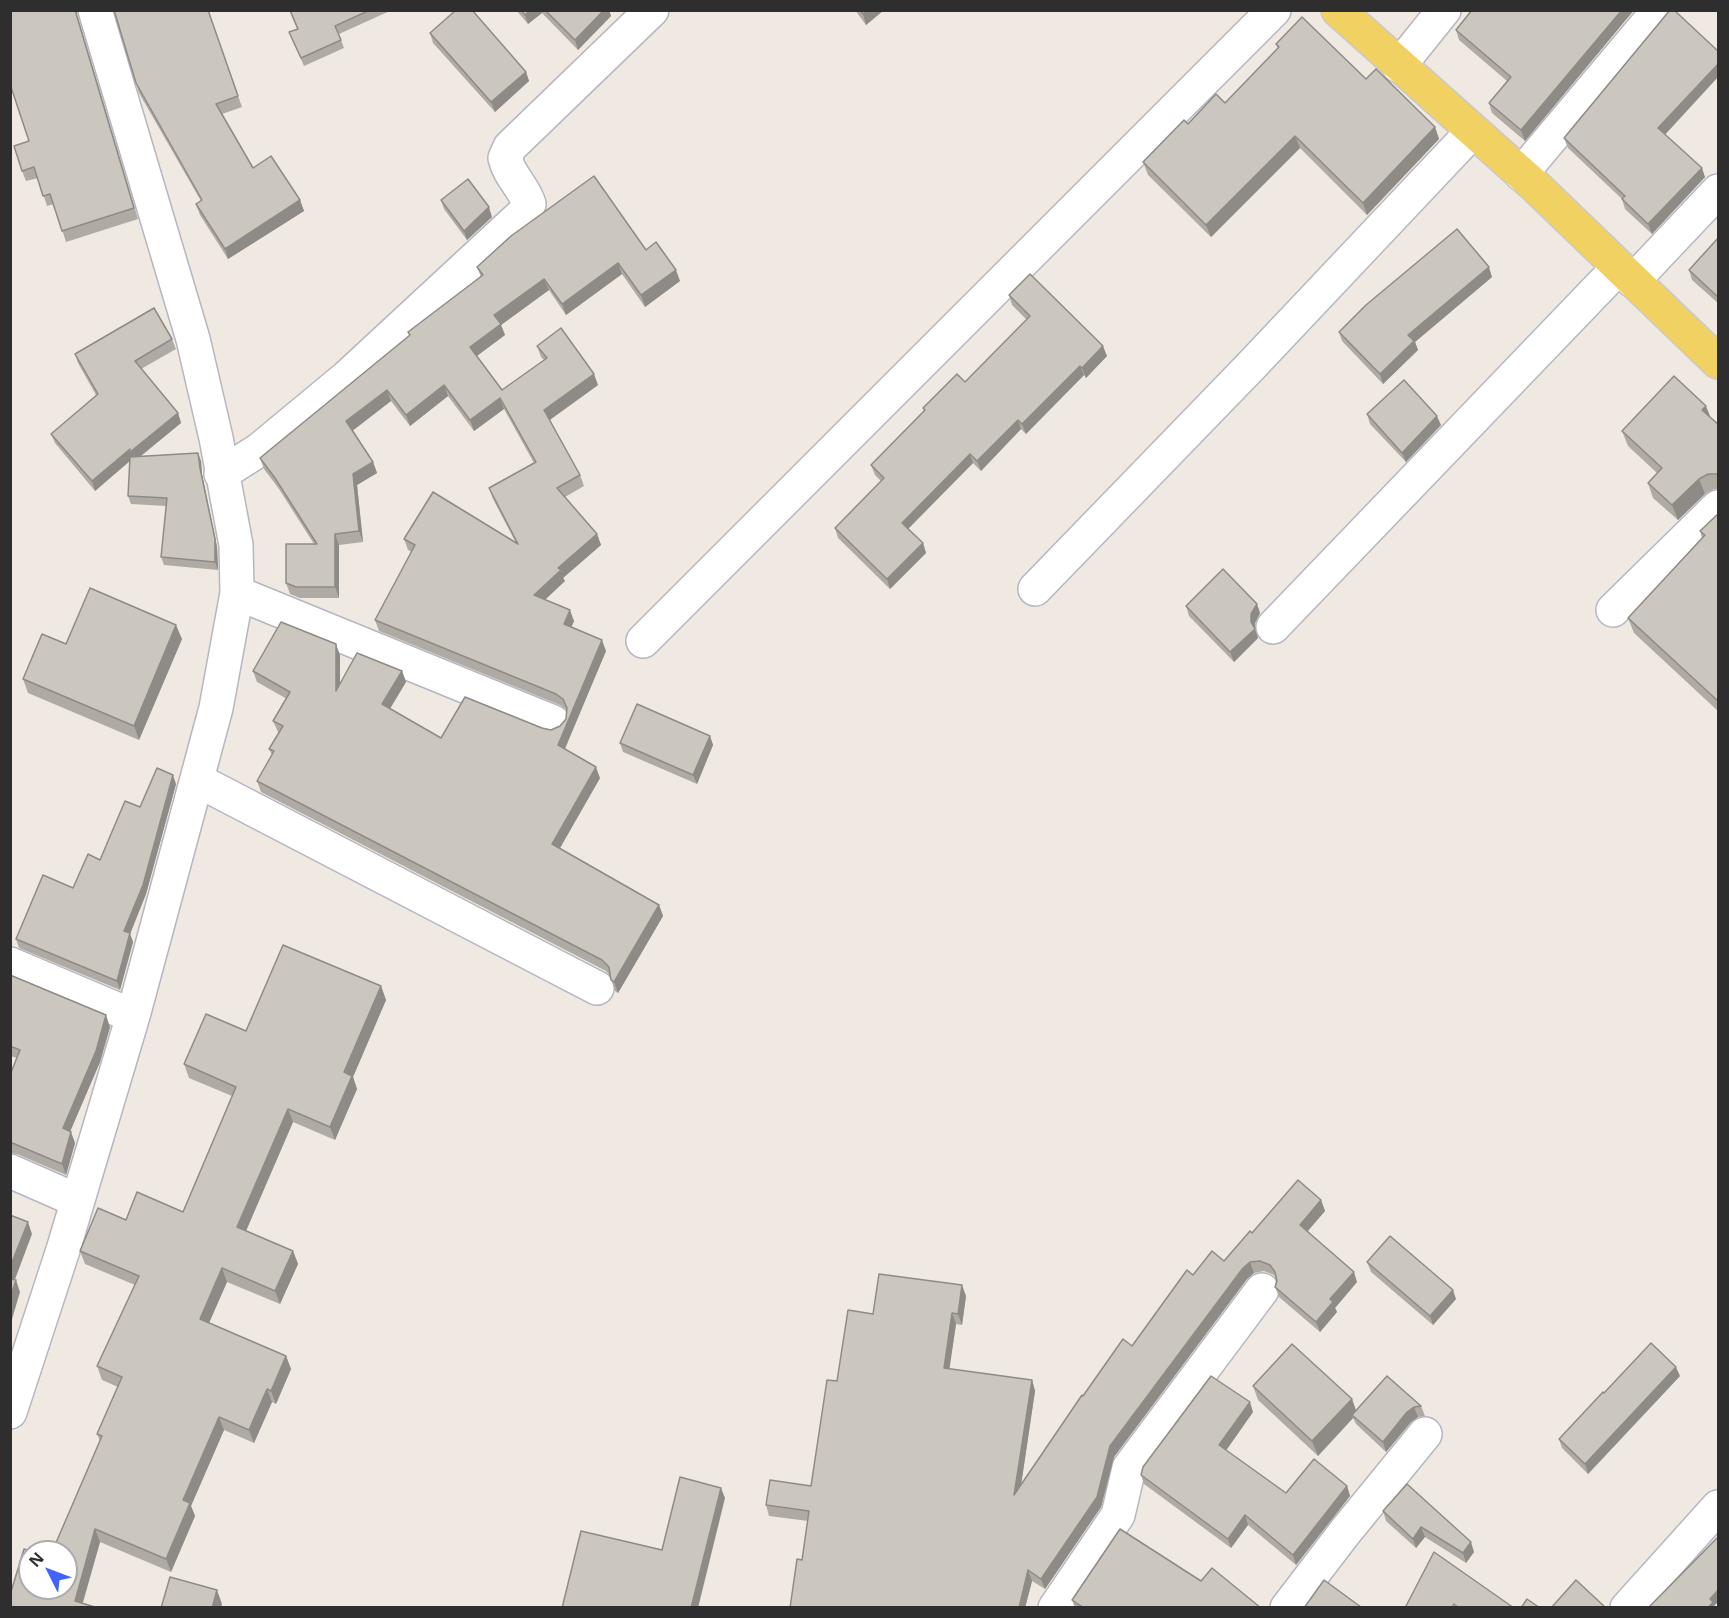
<!DOCTYPE html>
<style>
body{margin:0}
#map{position:relative;width:1729px;height:1618px;overflow:hidden;background:#efe9e1;font-family:"Open Sans",sans-serif}
canvas{display:block}
.frame{position:absolute;inset:0;border:12px solid #2e2e2e;pointer-events:none}
.north{position:absolute;left:18px;top:1540px;width:60px;height:60px;box-sizing:border-box;background:#fff;border:2px solid #ababab;border-radius:50%;rotate:312deg;font-size:16px;font-weight:700;line-height:24px;text-align:center;color:#2e2e2e}
.north::after{content:'';display:block;margin:auto;width:21px;height:27px;background:#4264fb;clip-path:polygon(50% 0,100% 100%,50% 72%,0 100%)}
</style>
<div id="map">
<canvas width="1729" height="1618"></canvas>
<div class="frame"></div>
<div class="north">N</div>
</div>
<script>
const c = document.querySelector('canvas').getContext('2d');
c.lineJoin = 'round';
function strokePath(path, color, width, dash) {
  c.strokeStyle = color;
  c.lineWidth = width;
  c.lineCap = dash ? 'butt' : 'round';
  c.setLineDash(dash || []);
  c.stroke(path);
}
function fillPath(path, color) {
  c.fillStyle = color;
  c.fill(path, 'evenodd');
}
const minor = new Path2D(`
 M1399,66l45,-56
 M1521,174l138,-164
 M1633,281l85,-90
 M221,474l38,-24 88,-73 177,-164 5,-9c-5,-17 -20,-28 -24,-46l5,-11 142,-137
 M1035,589l216,-223 222,-235
 M237,593l316,129
 M1613,610l105,-103
 M1273,627l346,-360
 M643,641l631,-631
 M197,780l400,208
 M10,964l123,52
 M10,1171l66,29
 M10,1412l53,-162 70,-234 83,-308 21,-115 -1,-48 -20,-107 -23,-99 -98,-329
 M1055,1608l63,-93 11,-47 133,-178
 M1287,1608l58,-76 80,-98
 M1627,1608l91,-101`);
const major = new Path2D(`
 M1338,10l195,174 185,178`);
strokePath(minor, '#b4b7c1', 36);
strokePath(major, '#c9c9c9', 36);
strokePath(minor, '#fff', 33);
strokePath(major, '#f2d163', 33);
fillPath(new Path2D(`
 M208,10l34,97 -20,7 31,54 47,32 4,11 -76,48 -28,-44 -4,-11 5,-3 -62,-108 -3,-10z
 M289,10h103l-53,24 5,14 -40,18 -15,-34 8,-3z
 M516,10h93l2,6 -33,34 -36,-37 -14,11z
 M855,10h29l-18,15z
 M1472,10h162l-109,131 -33,-28 -3,-10 18,-22 -48,-41 -3,-10z
 M77,15l61,204 -72,23 -12,-38 -7,2 -9,-28 -12,3 -4,-10 7,-30z
 M430,33l96,39 3,9 -34,31 -62,-69z
 M1276,44l90,35 69,48 4,12 -72,76 -67,-67 -89,89 -63,-62 -5,-13 45,-38 37,-21 53,-54z
 M1665,134l40,43 -53,57 -27,-25 -3,-10 -54,-51 -4,-10z
 M441,200l51,17 -25,23 -23,-31z
 M1719,237v67l-27,-24 -3,-10z
 M646,250l34,31 -35,26 -23,-33 -56,41 -17,-25 -48,35 4,10 -28,21 25,34 42,-30 -3,-3 -4,-11 61,39 -48,35 30,55 4,11 -19,11 32,37 4,11 -38,33 2,3 -20,19 29,21 -3,6 35,24 -42,98 36,29 -40,70 99,57 4,11 -45,77 -3,-2 -5,-15 -4,-5 -345,-179 -4,-11 15,-26 -3,-6 10,-17h-1l-5,-11 14,-22 -30,-17 -4,-11 87,-16v29l62,-13 4,11 -16,27 51,29 101,-10 9,2 9,-4 6,-7 1,-9 -7,-5 -181,-74 -4,-11 37,-68 -4,-2 -4,-11 112,4 -23,-44 -4,-11 45,-25 -30,-54 -30,22 -26,-35 -38,30 -19,-25 -38,29 20,32 4,11 -20,12 6,57 -24,3v53h-39l-10,-4 -4,-11 28,-39 -35,-55 -15,-20 -4,-11 150,-122 -2,-4 73,-55 -4,-10z
 M1492,277l-77,65 3,8 -35,34 -41,-43 -3,-9z
 M1009,295l98,61 -21,22 -2,-3 -58,59 -5,-5 -40,42 -8,-8 -65,66 15,14 3,10 -36,36 -52,-51 -3,-10 46,-47 -6,-6 -4,-10 53,-54 -1,-3 42,-26 62,-62 -15,-15z
 M172,339l4,10 -35,20 37,44 3,10 -41,34 61,4 1,14 15,72 1,23 -54,-5 -3,-8 5,-51 -35,-2 -3,-8 2,-35 -35,30 -40,-48 -4,-9 45,-39 -18,-32 -3,-9z
 M1367,414l74,11 -35,37 -36,-38z
 M1710,418l9,7v64h-5l-9,5 -27,26 -25,-22 -5,-15 9,-10 -29,-27 -6,-15z
 M1719,513v199l-85,-79 -6,-15 74,-80 -2,-7z
 M1257,604l3,9 -5,10v6l3,9 -24,24 -45,-46 -3,-10z
 M182,639l-43,101 -111,-47 -5,-14 43,-35z
 M710,736l3,9 -16,39 -74,-32 -3,-9z
 M176,784l-30,110 -16,40 3,8 -13,48 -101,-42 -3,-9 57,-51 27,-28 40,-53z
 M283,945l98,41 5,14 -33,77 4,12 -22,51 -42,-18 -47,109 47,20 5,13 -18,40 -53,-22 -18,41 77,33 5,13 -15,35 -4,-2 -18,41 -30,-13 -33,76 4,10 -24,56 -71,-30 -17,61 15,5h-88v-13l14,-46 10,3h-4v36h36v-36h-14l48,-111 -3,-7 21,-47 -16,-7 -5,-14 38,-81 -50,-21 -5,-13 18,-43 28,12 11,-28 46,20 49,-116 -43,-18 -5,-14 22,-50 40,17z
 M10,975l100,52 -10,35 -30,69 5,12 -9,32 -49,-21 -7,-1v-78l7,-17 -7,-2z
 M1321,1200l4,11 -17,20 49,51 -22,26 2,4 -17,20 -41,-35 -4,-10 1,-8 -2,-4 -10,-4 -10,2 -7,6 -133,178 -13,50 -56,82 -13,-8 -7,27h-235l12,-48 6,-39 -39,-5 -3,-11 45,-19 26,-105 36,-67 93,-18 -4,29 -6,-1 -7,45 83,11 3,11 -14,93 62,-88 49,-50 61,-71 31,-14 28,-28z
 M1367,1262l89,37 -23,26 -62,-53z
 M1680,1376l-92,98 -26,-26 -3,-9 45,-46z
 M1253,1386l99,13 4,12 65,-5 4,10 -7,1 -7,5 -25,30 -30,-28 -3,-6 -35,38 -60,-56z
 M1253,1412l-27,38 60,43 61,-7 3,10 -54,69 -48,-40 -17,23 -87,-64 -3,-9z
 M1407,1484l67,68 -8,11 -41,-26 -9,11 -30,-27 -3,-10z
 M1201,1581l60,27h-186l-3,-8z`), '#afaba4');
fillPath(new Path2D(`
 M75,10h2v5l61,204z
 M530,10h11l1,3 -14,11 -3,-9z
 M604,10h5l2,6 -33,34 -3,-10z
 M867,10h17l-18,15 -3,-11z
 M1622,10h12l-109,131 -4,-11z
 M1719,63v13l-57,62 -4,-10z
 M526,72l3,9 -34,31 -4,-10z
 M1435,127l4,12 -72,76 -4,-12z
 M1295,136l5,12 -89,89 -5,-12z
 M1702,168l3,9 -53,57 -4,-10z
 M300,200l4,11 -76,48 -3,-10z
 M489,207l3,10 -25,23 -3,-9z
 M618,263l4,11 -56,41 -4,-11z
 M1489,267l3,10 -77,65 3,8 -35,34 -3,-10 28,-39z
 M676,270l4,11 -35,26 -4,-12z
 M544,279l5,11 -48,35 4,10 -31,23 -4,-11 24,-32z
 M1103,346l4,10 -21,22 -4,-10z
 M1080,366l4,9 -58,59 -4,-10z
 M594,374l4,11 -50,36 -4,-11z
 M444,385l4,11 -38,30 -4,-11z
 M387,390l4,11 -40,31 -5,-11z
 M500,398l4,11 -30,22 -4,-11z
 M1706,406l6,15 -10,-11z
 M178,413l3,10 -48,39 -1,-3 -37,32 -3,-10 38,-32z
 M1437,416l4,9 -35,37 -4,-9z
 M1018,420l3,9 -40,42 -4,-10z
 M198,453l3,8 1,14 15,72 1,23 -3,-8 -15,-94z
 M970,454l3,9 -68,69 -3,-9z
 M373,462l4,11 -20,12 6,57 -4,-11 -6,-57z
 M1699,479l6,15 -27,26 -6,-15z
 M335,534l4,11v53l-4,-11z
 M597,534l4,11 -38,33 2,3 -27,25 -4,-11 24,-27z
 M923,543l3,10 -36,36 -3,-10z
 M1257,604l3,9 -5,10v6l3,9 -24,24 -4,-10z
 M570,610l4,11 -6,14 -4,-11z
 M176,625l6,14 -43,101 -5,-14z
 M602,640l4,11 -44,105 -4,-11z
 M336,644l4,11v47l-4,-11z
 M402,671l4,11 -20,33 -4,-11z
 M710,736l3,9 -16,39 -4,-9z
 M596,767l4,11 -44,77 -4,-11z
 M173,775l3,9 -30,110 -16,40 3,8 -13,48 -3,-9 7,-50z
 M659,905l4,11 -45,77 -4,-11z
 M381,986l5,14 -33,77 4,12 -22,51 -5,-13 14,-55z
 M106,1015l4,12 -10,35 -33,77 -4,-11z
 M288,1109l5,13 -51,118 -5,-13z
 M71,1132l4,11 -9,32 -4,-11z
 M1321,1200l4,11 -21,24 -4,-10z
 M28,1222l4,12 -21,56 -1,-23z
 M293,1251l5,13 -18,40 -5,-13z
 M1250,1262l4,11 -7,6 -133,178 -13,50 -56,82 -4,-10 69,-133 133,-178z
 M222,1268l5,14 -22,50 -5,-13z
 M1354,1272l3,10 -22,26 2,4 -17,20 -4,-10 14,-23z
 M16,1280l4,12 -10,34v-28z
 M962,1285l4,11 -4,29 -4,-11z
 M1453,1290l3,9 -23,26 -3,-9z
 M952,1313l4,11 -8,55 -4,-11z
 M286,1356l5,13 -15,35 -5,-13z
 M1676,1367l4,9 -92,98 -3,-10z
 M1032,1380l3,11 -17,115 -4,-11z
 M267,1389l5,13 -18,41 -5,-13z
 M1352,1399l5,14 -5,2 1,3 -35,38 -6,-15z
 M1250,1402l3,10 -30,43 -4,-10z
 M1414,1407l4,10 -7,5 -25,30 -3,-10 24,-30z
 M219,1417l5,13 -33,76 4,10 -24,56 -5,-13 17,-59z
 M1347,1486l3,10 -54,69 -3,-10z
 M721,1488l4,10 -27,110h-7z
 M1245,1515l3,10 -17,23 -3,-9z
 M1421,1527l4,10 -9,11 -3,-9z
 M95,1529l5,13 -19,66 -6,-7z
 M1471,1542l3,10 -8,11 -3,-10z
 M1028,1570l4,11 -7,27h-6z
 M1719,1589v12l-5,5 1,2h-7l2,-9z
 M217,1590l5,14 -1,4h-9z`), '#8e8b86');
const building = new Path2D(`
 M10,10h65l59,198 -72,23 -12,-37 -7,2 -9,-29 -12,4 -8,-25 15,-5 -19,-57z
 M114,10h94l30,86 -22,8 37,64 18,-12 29,44 -75,49 -29,-45 6,-4 -66,-117z
 M290,10h80l-35,16 6,14 -40,18 -12,-26 9,-3z
 M456,10h16l54,62 -35,30 -61,-69z
 M521,10h9l-5,5z
 M545,10h59l-29,30z
 M860,10h7l-4,4z
 M1472,10h150l-101,120 -32,-27 22,-26 -55,-47z
 M1670,10h4l45,42v11l-61,65 44,40 -54,56 -26,-25 3,-3 -61,-58z
 M1302,17l64,62 10,-10 59,58 -72,76 -68,-67 -89,89 -63,-63 41,-42 4,4 28,-30 9,9 54,-56 -3,-3z
 M594,176l52,74 10,-8 20,28 -35,25 -23,-32 -56,41 -18,-25 -50,36 7,9 -31,23 32,43 45,-32 -10,-12 24,-18 33,46 -50,36 36,65 -23,13 40,46 -39,34 3,2 -27,25 36,15 -6,14 38,16 -44,105 38,22 -44,77 107,61 -45,77 -3,-2 -2,-13 -7,-7 -345,-179 17,-30 -5,-2 14,-23 -10,-5 17,-29 -37,-21 28,-49 55,22v47l21,-38 45,18 -20,33 59,34 24,-41 77,31 9,2 9,-4 6,-7 1,-11 -4,-9 -7,-5 -181,-74 40,-75 -11,-6 29,-47 85,52 -29,-56 47,-26 -36,-64 -30,22 -26,-35 -38,30 -19,-25 -41,31 27,41 -20,12 6,57 -24,3v53h-39l-10,-4v-39h31l-42,-66 -15,-20 150,-123 -2,-3 75,-57 -6,-8 34,-31z
 M468,179l21,28 -25,24 -23,-31z
 M1457,229l32,38 -81,68 6,6 -34,33 -41,-42 27,-27z
 M1719,237v61l-30,-28z
 M1030,274l73,72 -21,22 -2,-2 -58,58 -4,-4 -41,41 -7,-7 -68,69 21,20 -36,36 -52,-51 49,-50 -13,-13 54,-55 -2,-2 34,-34 8,8 65,-66 -21,-21z
 M154,308l18,31 -37,22 43,52 -49,40 1,-4 -38,32 -41,-47 47,-40 -23,-40z
 M1674,376l32,30 -4,4 17,15v49h-11l-9,5 -27,26 -24,-22 14,-15 -40,-37z
 M1404,380l33,36 -35,37 -35,-39z
 M198,453l2,15 15,71v23l-54,-5 6,-59 -39,-2 2,-39z
 M1719,513v189l-91,-84 77,-83 -5,-4z
 M1223,569l34,35 -6,10v8l4,7 -25,23 -44,-46z
 M90,588l86,37 -42,101 -111,-47 19,-45 24,10z
 M637,704l73,32 -17,39 -73,-32z
 M157,768l16,7 -30,110 -19,46 6,2 -13,48 -101,-42 27,-64 30,13 15,-34 12,6 25,-59 15,6z
 M283,945l98,41 -37,86 8,4 -22,51 -42,-18 -51,118 56,24 -18,40 -53,-23 -22,51 86,37 -15,35 -4,-2 -18,41 -30,-13 -36,83 7,3 -24,56 -71,-30 -20,72 23,7h-88v-13l14,-46 10,3h-4v36h36v-36h-14l50,-116 -5,-2 25,-57 -25,-11 42,-90 -59,-25 18,-43 28,12 11,-28 46,20 53,-125 -52,-23 22,-50 40,17z
 M10,975l96,40 -10,36 -33,77 8,4 -9,32 -52,-22v-67l10,-25 -10,-4z
 M1298,1180l23,20 -21,25 54,47 -24,27 3,3 -17,20 -41,-35 2,-6 -2,-9 -5,-7 -10,-4 -10,1 -7,6 -133,178 -13,51 -56,82 -13,-9 -9,38h-229l7,-49 5,1 7,-49 -43,-6 4,-25 41,6 16,-106 10,1 11,-71 25,4 6,-40 83,11 -4,29 -6,-1 -8,55 88,12 -18,115 68,-100 1,1 40,-57 9,7 55,-76 6,5 19,-24 12,10 26,-30 2,2z
 M10,1215l18,7 -18,45z
 M1390,1236l63,54 -23,26 -63,-54z
 M10,1279l6,1 -6,18z
 M1651,1343l25,24 -91,97 -26,-25 44,-47 1,1z
 M1292,1344l60,55 -40,42 -59,-55z
 M1211,1376l39,26 -31,43 67,48 28,-34 33,27 -54,69 -48,-40 -17,24 -87,-64 2,-8z
 M1387,1376l34,30 -7,1 -7,5 -24,30 -31,-27z
 M680,1477l41,11 -30,120h-129l19,-77 81,19z
 M1407,1484l64,58 -8,11 -42,-26 -8,12 -30,-28z
 M1120,1529l81,52 11,-13 49,40h-177l-12,-8z
 M1719,1536v53l-9,10 3,3 -5,6h-60z
 M1434,1552l80,56h-55l-5,-4 -2,4h-47z
 M170,1577l47,13 -5,18h-51z
 M1324,1580l37,27v1h-57z
 M1576,1580l30,28h-55z
 M1527,1599l13,9h-19z`);
fillPath(building, '#cbc7bf');
strokePath(building, '#8e8b86', 1.5);
</script>
